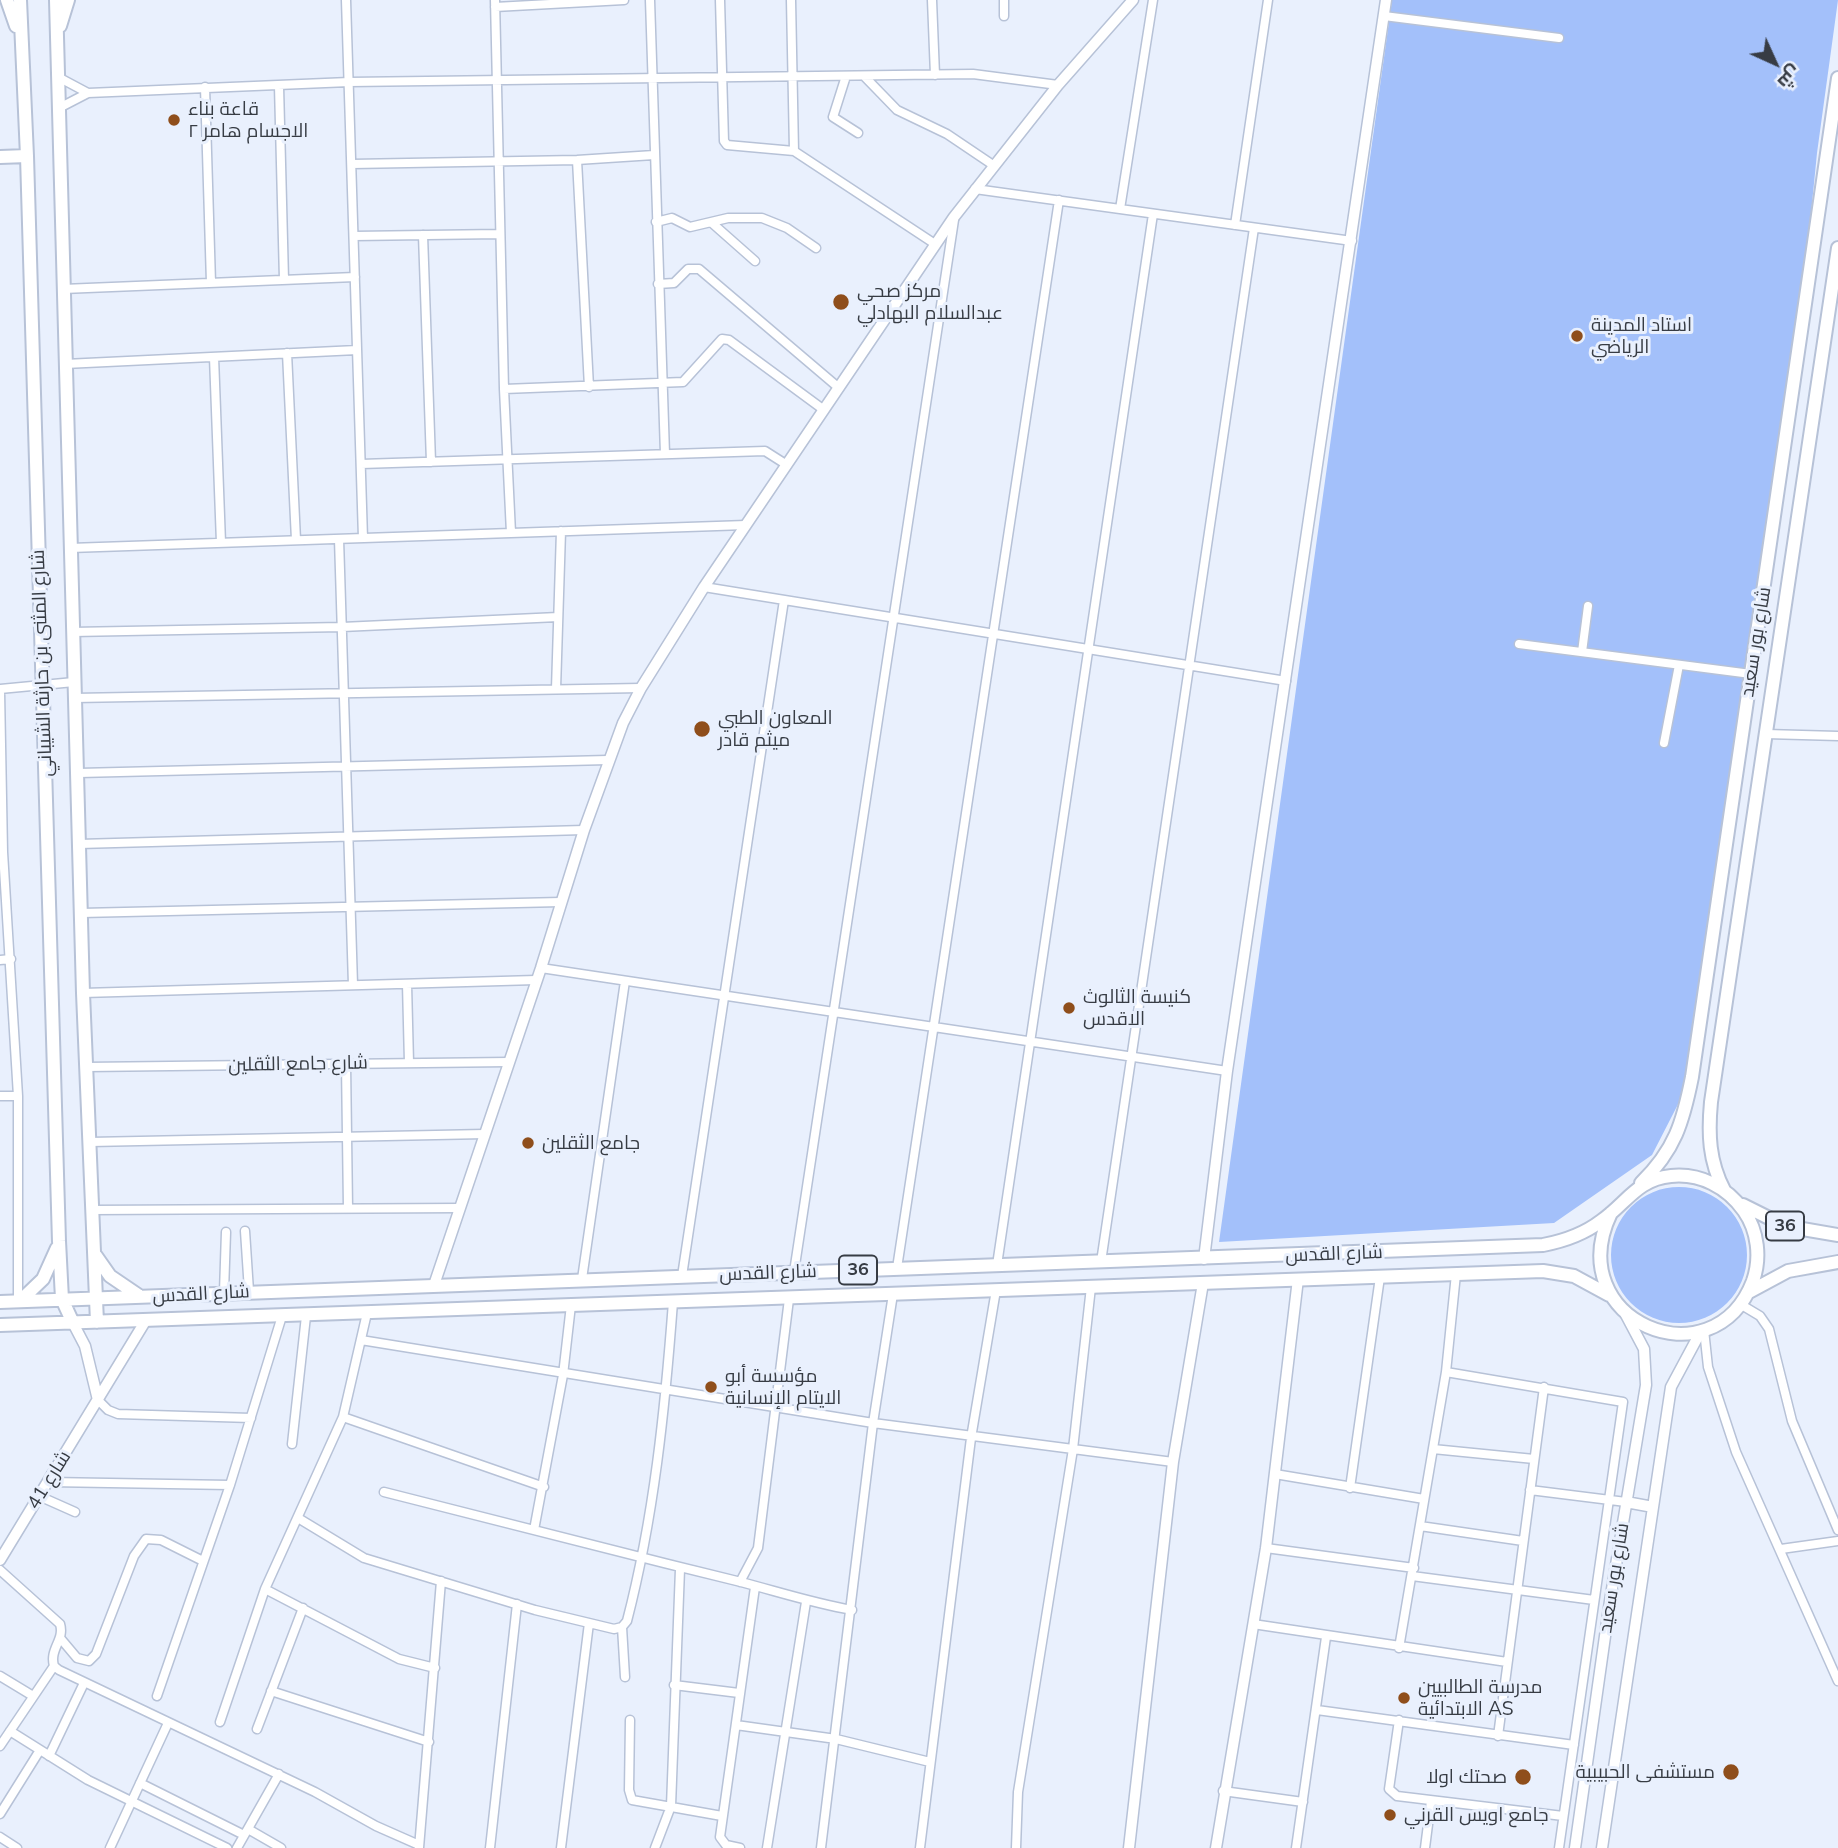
<!DOCTYPE html>
<meta charset="utf-8">
<style>
body{margin:0}
#map{position:relative;width:1838px;height:1848px;overflow:hidden;background:#e9f0fd;font-family:Mulish,Cairo,sans-serif}
canvas{display:block}
.north{position:absolute;left:1740px;top:28px;width:70px;height:70px;-webkit-text-stroke:5px #e9f0fd;paint-order:stroke;rotate:135deg;font-size:19px;font-weight:700;line-height:28px;text-align:center;color:#373c44}
.north::after{content:'';display:block;margin:auto;width:24px;height:32px;background:#373c44;clip-path:polygon(50% 0,100% 100%,50% 72%,0 100%)}
</style>
<div id="map">
<canvas width="1838" height="1848"></canvas>
<div class="north">ش</div>
</div>
<script>
const c = document.querySelector('canvas').getContext('2d');
c.lineJoin = 'round';
function fillPath(path, color) {
  c.fillStyle = color;
  c.fill(path, 'evenodd');
}
function strokePath(path, color, width, dash) {
  c.strokeStyle = color;
  c.lineWidth = width;
  c.lineCap = dash ? 'butt' : 'round';
  c.setLineDash(dash || []);
  c.stroke(path);
}
function drawText(font, color, halo, rows, align = 'center') {
  c.font = font + ' Mulish,Cairo,sans-serif';
  c.lineWidth = 6;
  c.setLineDash([]);
  c.textBaseline = 'middle';
  c.strokeStyle = halo;
  c.fillStyle = color;
  for (const [text, x, y, turn = 0] of rows) {
    c.save();
    c.translate(x, y);
    c.rotate((+turn || 0) * Math.PI / 180);
    c.textAlign = isNaN(turn) ? turn : align;
    if (halo) c.strokeText(text, 0, 0);
    c.fillText(text, 0, 0);
    c.restore();
  }
}
fillPath(new Path2D(`
 M1392,0h446l-21,153 -24,242 -101,682 -40,78 -98,68 -335,19z
 M1611 1255a68 68 0 1 1 136 0a68 68 0 1 1-136 0Z`), '#a3c0fa');
const minor = new Path2D(`
 M346,0l17,538
 M495,0l9,389 7,144
 M650,0l15,454
 M720,0l4,141 3,4 67,6 141,93
 M791,0l3,151
 M932,0l3,75
 M495,7l129,-7
 M1004,16v-16
 M1384,16l175,22
 M846,76l-13,41 25,16
 M864,76l33,34 50,24 46,31
 M58,77l30,16
 M279,86l5,194
 M205,87l6,196
 M59,108l29,-15 261,-11 624,-8 85,11
 M577,160l12,227
 M352,164l225,-4 77,-5
 M975,189l377,52
 M1120,209l33,-209
 M656,222l16,-4 18,9 38,-9h34l25,10 29,20
 M712,223l43,38
 M1235,225l33,-225
 M423,235l8,227
 M354,236l146,-2
 M658,284l16,-1 14,-14h11l140,119
 M63,289l292,-12
 M287,353l9,187
 M214,357l7,186
 M65,364l292,-14
 M504,389l179,-7 39,-43 7,1 95,70
 M361,464l404,-13 22,14
 M339,539l14,446
 M70,548l676,-23
 M704,587l582,94
 M72,632l270,-5 216,-10
 M1519,644l232,30
 M1582,652l6,-46
 M0,689l74,-7
 M556,689l5,-158
 M0,691l3,161 15,244v205
 M74,698l567,-10
 M1766,734l72,2
 M1664,743l15,-78
 M79,773l529,-13
 M79,844l505,-14
 M81,913l480,-11
 M0,960l11,-1
 M541,968l686,103
 M407,984l2,79
 M83,993l453,-13
 M346,1064l2,144
 M86,1067l423,-5
 M0,1096h18
 M90,1142l395,-8
 M92,1210l368,-2
 M245,1231l4,60
 M1101,1262l153,-1034
 M997,1265l156,-1051
 M897,1268l162,-1068
 M794,1272l160,-1052
 M682,1276l102,-676
 M582,1279l43,-298
 M224,1292l2,-60
 M1740,1304l20,12 9,13 23,92 46,109
 M1704,1330l4,37 28,85 102,229
 M361,1340l512,83 300,39
 M1446,1372l177,30 -64,446
 M98,1400l10,10 10,4 133,4
 M343,1417l201,70
 M292,1444l14,-128
 M1433,1449l101,10
 M1275,1474l149,25
 M49,1482l181,3
 M1350,1488l30,-211
 M1530,1490l96,12
 M384,1492c117,30 235,60 353,89 39,10 75,22 115,29
 M39,1496l36,16
 M298,1518l66,40 171,52 79,19 8,-2
 M1420,1526l103,15
 M534,1530l29,-155 8,-70
 M1266,1548l148,20
 M1781,1549l57,-8
 M0,1570l60,54c5,16 -11,25 -6,42l5,4 256,122 61,34 43,19
 M1412,1576l182,24
 M740,1582l18,-34 31,-249
 M265,1589l134,70 36,9
 M1253,1624l254,38
 M61,1639l16,19 12,3 7,-7 38,-98 12,-17 15,1 42,21
 M1399,1648l47,-276 10,-98
 M0,1676l33,20
 M625,1677l-3,-50 5,-6c27,-104 38,-212 46,-319
 M674,1685l65,8
 M271,1691l158,51
 M157,1696l73,-211 52,-169
 M1317,1710l257,35
 M630,1720l-1,70 3,10 90,16
 M1399,1720l-10,69 8,7 166,20
 M220,1722l45,-133 78,-172 24,-104
 M736,1725l100,14 94,23
 M257,1729l46,-121
 M10,1731l78,49 139,68
 M1498,1736l46,-349
 M0,1746l54,-80
 M49,1756l35,-73
 M140,1783l104,52
 M1223,1791l80,11
 M0,1814l40,-64
 M248,1829l33,19
 M0,1837l17,11
 M110,1848l58,-125
 M237,1848l42,-74
 M419,1848l22,-267
 M490,1848l27,-244
 M561,1848l28,-225
 M655,1848l16,-42 9,-237
 M740,1848l-14,-3 -6,-8 35,-250
 M767,1848l39,-246
 M821,1848l52,-425 20,-129
 M920,1848l51,-410 25,-148
 M1016,1848l2,-56 55,-343 18,-162
 M1296,1848l30,-211
 M1425,1848l6,-47`);
const tertiary = new Path2D(`
 M1204,1259l23,-188 159,-1071
 M434,1285l107,-317 43,-138 39,-107 18,-35 63,-101 250,-370 104,-132 75,-85
 M73,1323l12,23 13,54
 M1626,1502l27,5
 M0,1560l146,-240
 M1129,1848l44,-386 30,-179
 M1216,1848l50,-300 32,-269
 M1575,1848l35,-247 36,-216 -2,-36 -18,-34
 M1602,1848l69,-461 30,-56`);
const primary = new Path2D(`
 M7,0l9,26
 M20,0l7,156 32,1085 3,58 11,24
 M56,0l27,993 14,329
 M60,26l8,-26
 M0,157l27,-1
 M1641,1183c34,-33 42,-61 51,-106l146,-999
 M1724,1190c-15,-29 -16,-56 -13,-88l127,-854
 M1743,1205l42,21 53,9
 M96,1256l14,20 28,19
 M1749,1292l39,-21 50,-9
 M20,1301l23,-22 14,-31
 M0,1302l1543,-57c21,-4 41,-11 58,-24 25,-17 36,-42 70,-45 29,-3 56,11 73,35 14,20 17,47 9,70 -40,104 -194,40 -142,-68
 M0,1325l1543,-54 31,5 35,19`);
strokePath(minor, '#b7c2d7', 11);
strokePath(tertiary, '#b7c2d7', 13);
strokePath(primary, '#b7c2d7', 16);
strokePath(minor, '#fff', 8);
strokePath(tertiary, '#fff', 10);
strokePath(primary, '#fff', 12);
for (const [x, y, r, color] of [
 [174,120,7,"#8f4e1b"],
 [841,302,9,"#8f4e1b"],
 [1577,336,7,"#8f4e1b"],
 [702,729,9,"#8f4e1b"],
 [1069,1008,7,"#8f4e1b"],
 [528,1143,7,"#8f4e1b"],
 [711,1387,7,"#8f4e1b"],
 [1404,1698,7,"#8f4e1b"],
 [1731,1772,9,"#8f4e1b"],
 [1523,1777,9,"#8f4e1b"],
 [1390,1815,7,"#8f4e1b"]
]) {
  const dot = new Path2D();
  dot.arc(x, y, r, 0, 2 * Math.PI);
  c.fillStyle = color;
  c.fill(dot);
  strokePath(dot, '#e9f0fd', 2.5);
}
for (const [x, y, w] of [
 [1785,1226,38],
 [858,1270,38]
]) {
  const box = new Path2D();
  box.roundRect(x - w / 2, y - 14.5, w, 29, 5);
  c.fillStyle = '#e9f0fd';
  c.fill(box);
  strokePath(box, '#373c44', 2);
}
drawText('bold 18px', '#373c44', null, [
 ["36",1785,1226],
 ["36",858,1270]
]);
drawText('19px', '#373c44', '#e9f0fd', [
 ["قاعة بناء",188,109],
 ["الاجسام هامر ٢",188,131],
 ["مركز صحي",857,291],
 ["عبدالسلام البهادلي",857,313],
 ["استاد المدينة",1591,325],
 ["الرياضي",1591,347],
 ["المعاون الطبي",718,718],
 ["ميثم قادر",718,740],
 ["كنيسة الثالوث",1083,997],
 ["الاقدس",1083,1019],
 ["جامع الثقلين",542,1143],
 ["مؤسسة أبو",725,1376],
 ["الايتام الإنسانية",725,1398],
 ["مدرسة الطالبيين",1418,1687],
 ["الابتدائية AS",1418,1709],
 ["مستشفى الحبيبية",1715,1772,"right"],
 ["صحتك اولا",1507,1777,"right"],
 ["جامع اويس القرني",1404,1815]
], 'left');
drawText('19px', '#373c44', '#e9f0fd', [
 ["شارع بور سعيد",1756,642,-81],
 ["شارع المثنى بن حارثة الشيباني",42,663,-92],
 ["شارع جامع الثقلين",298,1064,-1],
 ["شارع القدس",1334,1254,-2],
 ["شارع القدس",768,1273,-2],
 ["شارع القدس",201,1294,-3],
 ["شارع 41",49,1480,-58],
 ["شارع بور سعيد",1614,1578,-81]
]);
</script>
